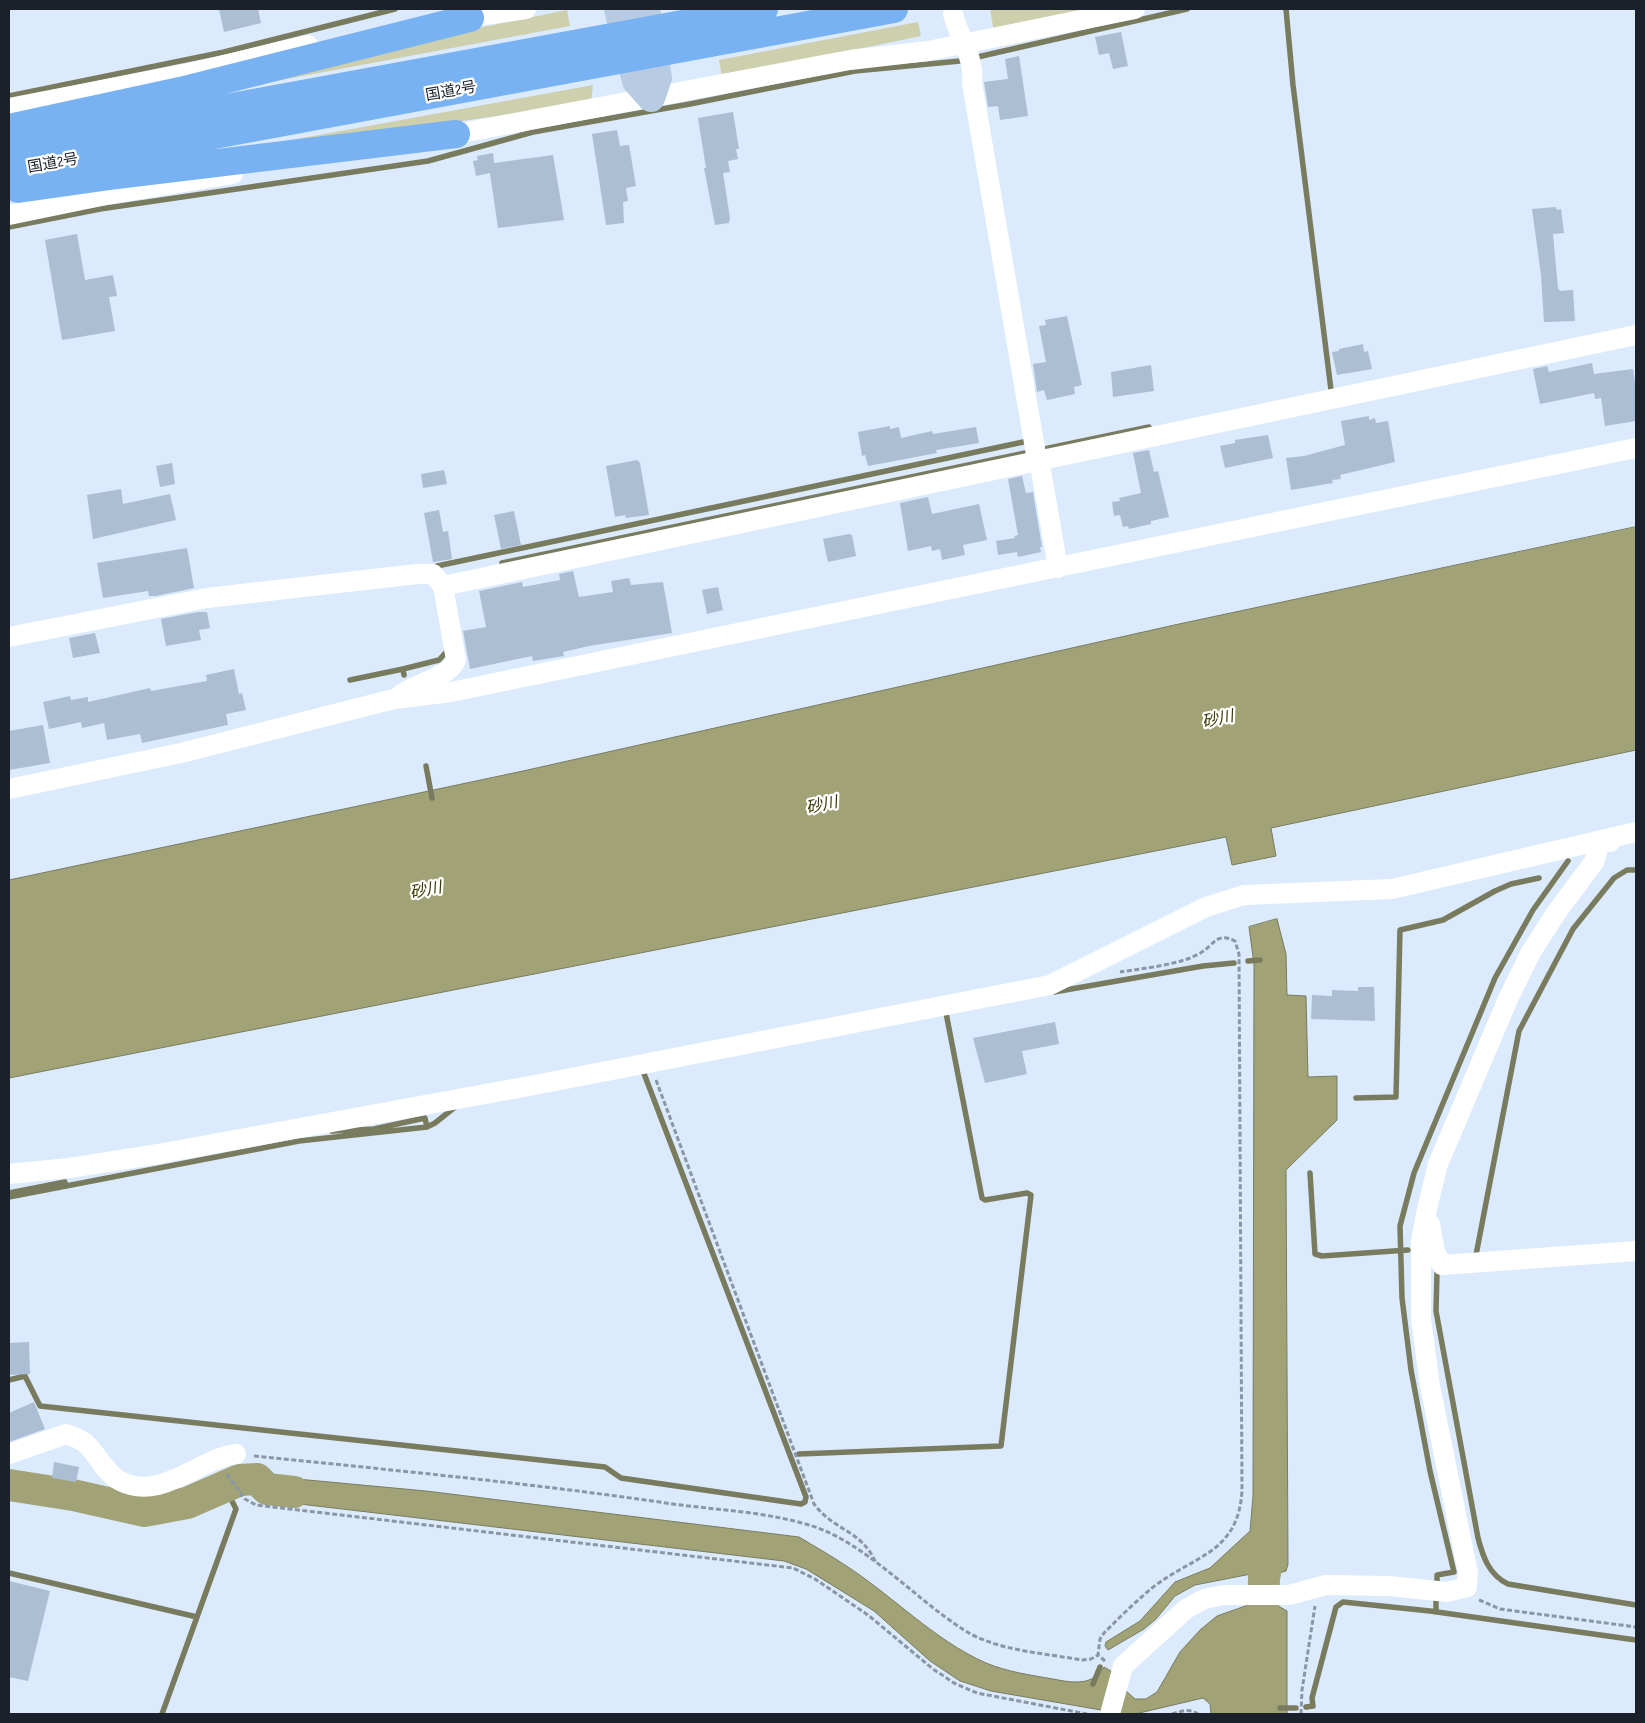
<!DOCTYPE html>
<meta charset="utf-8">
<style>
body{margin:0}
#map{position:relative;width:1645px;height:1723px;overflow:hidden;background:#dbeafc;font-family:"Sofia Sans Condensed",sans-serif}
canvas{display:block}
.frame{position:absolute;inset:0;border:10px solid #1b212a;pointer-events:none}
</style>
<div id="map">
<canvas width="1645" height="1723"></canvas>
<div class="frame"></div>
</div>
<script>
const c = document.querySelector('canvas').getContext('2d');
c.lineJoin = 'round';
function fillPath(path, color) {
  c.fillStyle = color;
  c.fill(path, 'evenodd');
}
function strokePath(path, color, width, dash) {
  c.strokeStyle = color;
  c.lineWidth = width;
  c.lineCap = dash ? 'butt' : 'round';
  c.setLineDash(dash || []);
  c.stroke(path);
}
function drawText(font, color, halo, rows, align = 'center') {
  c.font = font + ' "Sofia Sans Condensed","Noto Sans JP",sans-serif';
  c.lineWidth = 4.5;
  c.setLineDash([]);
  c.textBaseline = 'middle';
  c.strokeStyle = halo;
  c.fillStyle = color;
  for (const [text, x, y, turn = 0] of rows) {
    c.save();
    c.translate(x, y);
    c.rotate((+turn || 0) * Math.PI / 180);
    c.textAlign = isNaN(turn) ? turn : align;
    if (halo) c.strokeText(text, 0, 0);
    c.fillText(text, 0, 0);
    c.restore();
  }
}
fillPath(new Path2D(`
 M990,9h116l-112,23z
 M567,10l3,16 -321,60 185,-49z
 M918,22l3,14 -199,41 -3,-17z
 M593,85l-2,18 -338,47 11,-5z`), '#cecfad');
const water = new Path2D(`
 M1636,527v223l-365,78 5,28 -44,9 -6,-28 -1217,241v-198l514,-109 656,-147z
 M1277,919l9,35 1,41 19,1 2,81 29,-1v44l-51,50 2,394 -2,7 -10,3 1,7h-20l-6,-7 -56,11 -20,11 -19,23 -12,10 -36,21 -3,-4 1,-4 34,-21 35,-39 35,-14 40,-37 3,-35 1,-532 -5,-37z
 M254,1475l172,16 373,46c15,9 31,18 46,28 48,31 89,75 141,98 22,9 44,12 67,16 20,4 40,7 51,-12l7,4 3,9 21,19h11l11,-7 23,-40 20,-22 17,-14 34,-12 22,-1 14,8v103h-76l-1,-10 -7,-6 -68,16h-11l-133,-23 -31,-10 -30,-20 -56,-50 -68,-42 -22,-8 -527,-62z`);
fillPath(water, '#a1a276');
strokePath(water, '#797b5f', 1);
strokePath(new Path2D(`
 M1286,9l7,76 38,305
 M9,96l215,-44 171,-43
 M9,227l91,-18 328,-48 105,-29 157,-28 165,-33 105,-10 227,-52
 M502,563l647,-136
 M437,566l591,-125
 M404,675l-1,-6 36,-9 10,-11
 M350,680l53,-11
 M426,766l6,32
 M1248,961l12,-1
 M1054,992l149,-26 31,-3
 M1356,1098l40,-1 4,-167 43,-10 52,-29 16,-7 28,-6
 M332,1131l42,-2 51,-11 2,9
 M1310,1173l5,81 7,2 86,-6
 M9,1193l56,-11
 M9,1197l290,-56 128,-14 8,-4 20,-16
 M1476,1255l43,-224 54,-102 41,-51 13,-8h9
 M1437,1273l-1,38 42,227c5,19 11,37 30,46l128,21
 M9,1380l16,-4 15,30 565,61 16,11 180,26 4,-2 1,-5 -163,-426
 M799,1454l202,-8 30,-251 -4,-2 -42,7 -3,-2 -36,-185
 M9,1573l188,44
 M1437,1586v-11l17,-3 -24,-101 -19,-101 -9,-72 -2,-72 14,-53 81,-195 38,-68 35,-49
 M1436,1612v-15
 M1093,1684l7,-17
 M1306,1707l7,-1 -1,-8 24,-91 7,-5 87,9 206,29
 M1280,1708h16
 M162,1714l74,-205 -11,-22`), '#797b5f', 5.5);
strokePath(new Path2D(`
 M9,1485l64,10 71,16 43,-8 53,-23 17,-1 10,10 27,3
 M1243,1714l6,-51 14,-56 1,-28 7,-43`), '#a1a276', 32);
fillPath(new Path2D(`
 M219,9h39l3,14 -37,9z
 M1121,32l7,34 -15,3 -4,-16 -10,2 -4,-18z
 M1019,56l9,60 -28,4 -2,-14 -10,1 -4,-25 24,-3 -3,-20z
 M733,112l6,37h-3l2,10 -10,2 2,11 -7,1 7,45 -1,5 -14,2 -11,-57h2l-8,-50z
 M617,130l3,16 9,-1 7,41 -10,2 2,13 -5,1 1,21 -18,2 -14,-91z
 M493,153l1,10 59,-8 11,65 -66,8 -8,-55 -14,3 -3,-15 5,-1 -1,-4z
 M1556,207l1,3 4,-1 3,24 -11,1 5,54 2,3 13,-1 2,31 -31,1 -3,-47 -9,-66z
 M77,234l8,46 28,-5 4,21 -8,1 6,34 -53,9 -17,-100z
 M1067,316l15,69 -8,2 1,7 -28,6 -3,-10 -7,2 -4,-28 13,-2 -7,-36 7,-1 -1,-5z
 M1363,344l1,8 4,-1 4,18 -35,6 -5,-23 7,-1v-2z
 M1592,363l2,11 39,-5 3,21v31l-31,5 -4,-28 -6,1 -1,-6 -54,11 -7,-35 14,-3 2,6z
 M1151,365l3,26 -41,6 -2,-25z
 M1369,416v4l6,-2 1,5 12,-2 7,41 -55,13 1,4 -9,1 1,3 -42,7 -5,-32 18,-2 41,-11 -4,-24z
 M890,426v3l9,-2 2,11 31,-7 1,3 43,-7 3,16 -43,7 1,3 -69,13 -3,-11 -3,1 -4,-24z
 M1268,435l5,23 -48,10 -5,-22 15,-3v-3z
 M1149,450l5,22 4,-1 11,46 -18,4v3l-22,5 -1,-3 -5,1 -3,-12 -6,1 -2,-14 8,-1 -1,-3 22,-5 -8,-40z
 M637,460l3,3 9,52 -23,3 -1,-3 -10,2 -9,-51z
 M172,463l3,21 -15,3 -4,-21z
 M444,470l3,14 -24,4 -2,-14z
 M1022,476l4,17 7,-1 9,55h-2l1,5 -23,5 -1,-5 -19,3 -2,-14 19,-3 -1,-2 4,-1 -10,-56z
 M121,489l2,15 47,-10 6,26 -83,19 -6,-44z
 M928,497l4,17 47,-10 8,36 -24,5 2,10 -23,5 -2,-11 -8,2 -1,-5 -23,5 -8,-48z
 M439,510l4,22 5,-1 4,28 -18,3h-1l-9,-49z
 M514,511l7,34 -20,4 -7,-34z
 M849,534l3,1 4,21 -28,6 -5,-23z
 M187,548l7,40 -38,8h-7l-1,-5 -45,7 -6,-35z
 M573,571l6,26 34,-5 -2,-11 18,-3 2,7 32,-3 9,51 -83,13 -26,6 1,4 -31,5 -1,-5 -62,13 -7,-38 23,-4 -7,-36 43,-9 1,5 37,-7 -1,-6z
 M718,587l5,23 -16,4 -5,-24z
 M198,612h9l3,16 -11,2 2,10 -35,6 -5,-27z
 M95,633l5,20 -27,5 -4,-20z
 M234,669l5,25 3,-1 4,17 -20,4 2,11 -86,18 -2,-9 -33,6 -3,-17 -22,5 -1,-6 -32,7 -6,-27 27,-6 1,4 17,-3v5l62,-14 1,3 56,-10 -1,-6z
 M43,725l7,38 -41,7v-39z
 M1358,987h16l1,34 -64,-2 1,-24 20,1v-6l26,1z
 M1055,1022l4,22 -37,7 5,23 -42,9 -12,-45z
 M29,1342l1,32 -21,1v-32z
 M34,1402l11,27 -36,13v-29z
 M54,1462l25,5 -3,15 -24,-4z
 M9,1581l41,10 -22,90 -19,-4z`), '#acbed4');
strokePath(new Path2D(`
 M656,1080l158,424c21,28 47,25 62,59
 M254,1456c137,14 275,27 412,47 47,7 97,8 143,22 55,16 106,74 155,105 33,21 80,23 118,30l9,-1 7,-4
 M227,1474l18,25 11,6 537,63 22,11 53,36 65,54 21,14 23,10 110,21
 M1479,1600l21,9 136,18
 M1105,1661l-7,-6 2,-16 4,-6c15,-15 31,-31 48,-45 42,-33 86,-34 90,-97l-3,-537 -4,-13c-19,-9 -20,3 -33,11 -20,13 -58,16 -82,20
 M1172,1714c10,-3 17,-6 26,0
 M1301,1714l1,-24 13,-84`), '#8a96a4', 3, [5, 2.5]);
strokePath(new Path2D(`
 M953,14c6,23 22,44 19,69l65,377
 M456,19l70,-10
 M9,108l190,-37 109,-26
 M443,138l13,-4 394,-74 78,-9 207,-42
 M9,215l97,-20 127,-21
 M1039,459l19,109
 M9,637l198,-39 210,-24h16l10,12 1193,-251
 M400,695c16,-12 50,-18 56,-35l-13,-74
 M9,789l172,-36 213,-54 57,-7 1185,-244
 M9,1174l60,-6 89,-14 382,-70 510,-99 156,-78 38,-12 148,-6 244,-57
 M1430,1224l5,28 7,13 194,-14
 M9,1454l57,-20c6,2 13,5 18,8 13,11 21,31 36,39 41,21 78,-22 116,-27
 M1110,1714l13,-48 63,-57 18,-10 20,-4h65l37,-10 63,1 58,6 20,-5 1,-14 -38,-187 -9,-67v-78l6,-32 11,-45 70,-165 23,-47 25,-39 38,-51 7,-22 9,2`), '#fff', 20);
strokePath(new Path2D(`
 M618,9l18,72 15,17 7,-20 -12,-69`), '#b7cbe2', 28);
strokePath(new Path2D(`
 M9,128l171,-37 290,-73
 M9,148l755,-139
 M9,173l885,-164
 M18,189l92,-13 346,-42`), '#78b2f2', 28);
drawText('15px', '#1b212a', '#fff', [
 ["国道2号",451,92,-10],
 ["国道2号",53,164,-10]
]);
drawText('italic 16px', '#383700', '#fff', [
 ["砂川",1218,720,-12],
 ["砂川",822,806,-12],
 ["砂川",426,891,-11]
]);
</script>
